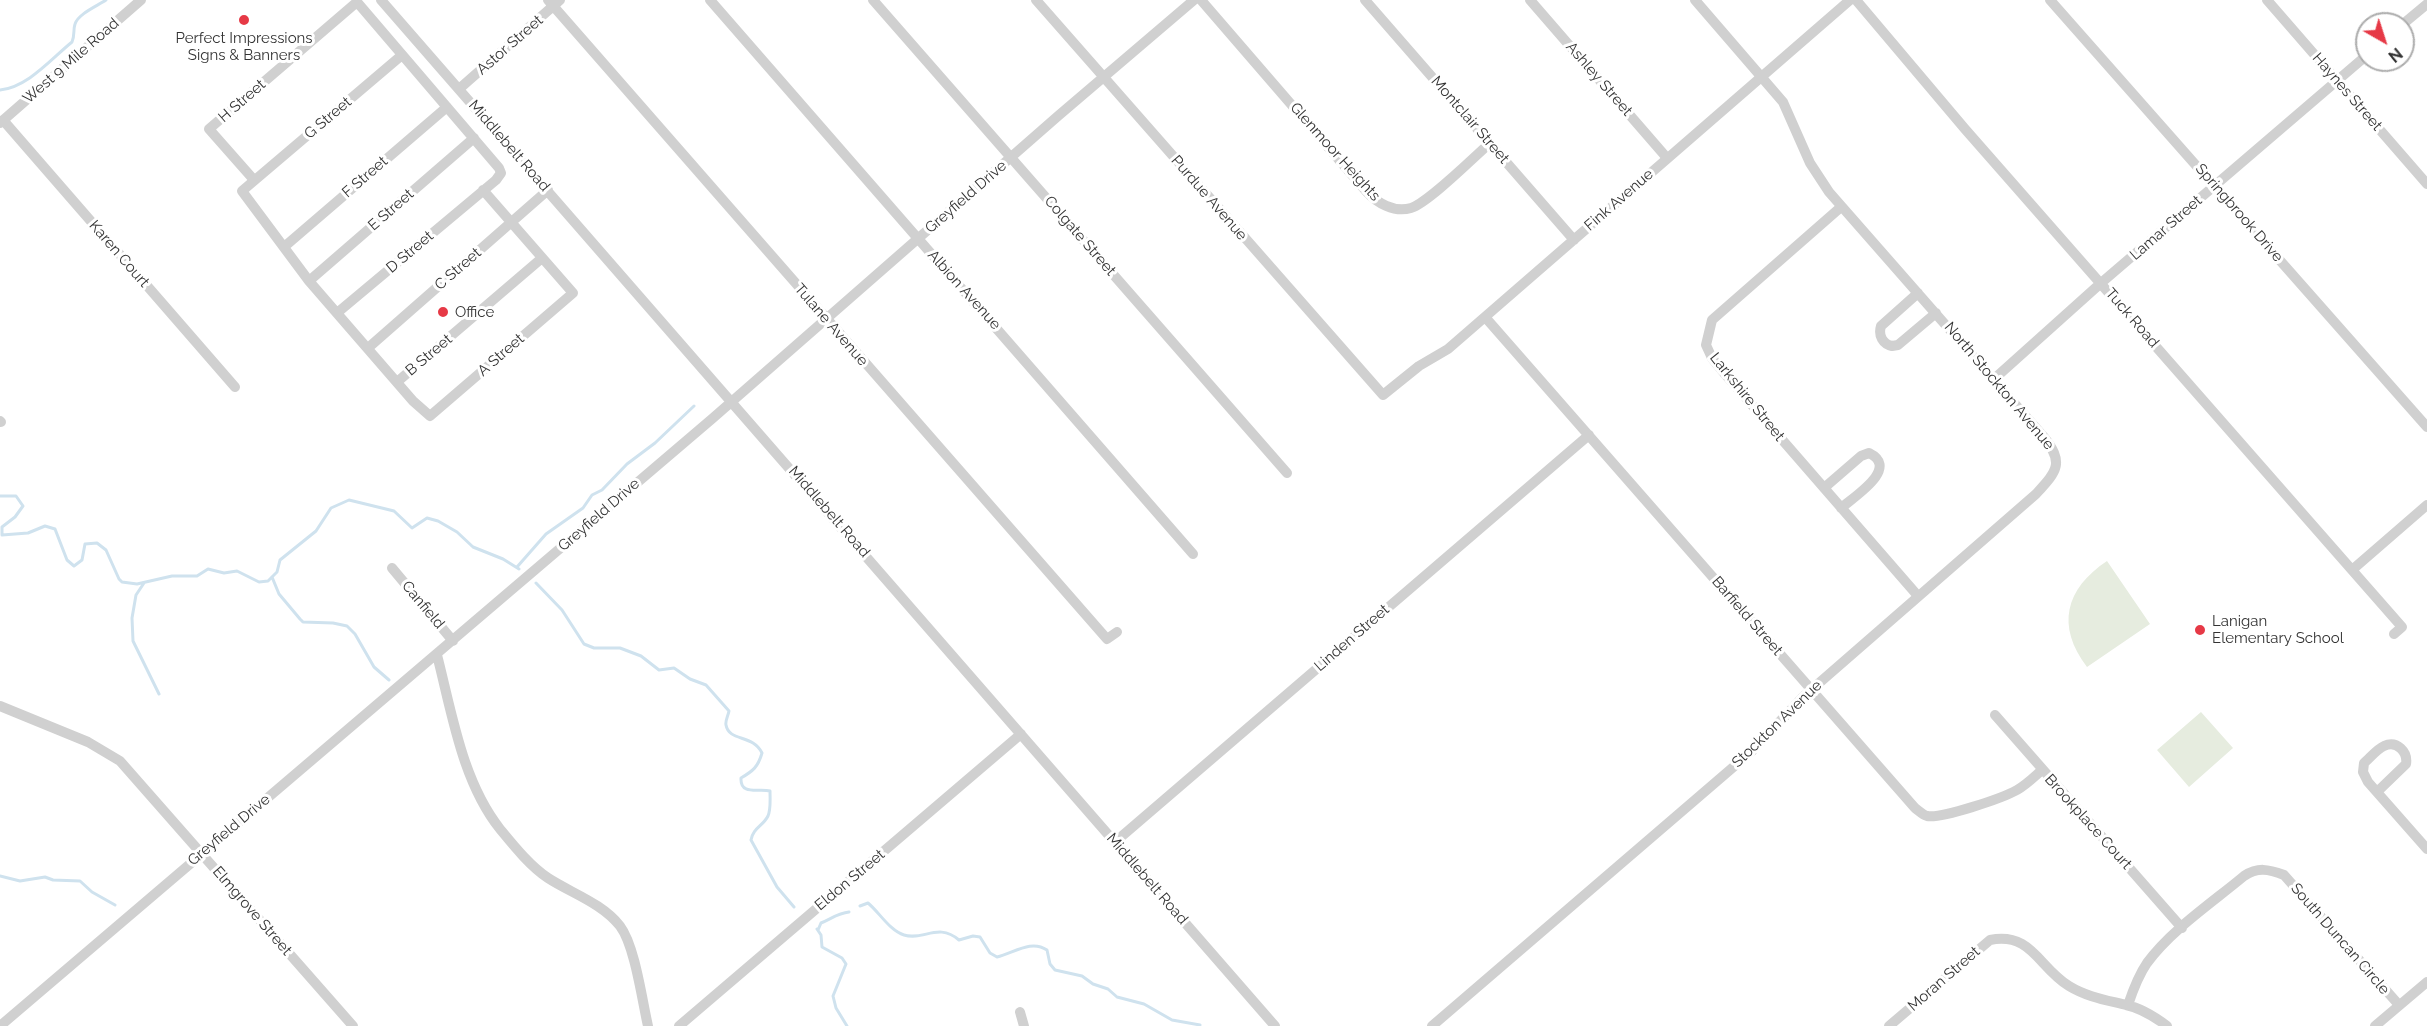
<!DOCTYPE html>
<style>
body{margin:0}
#map{position:relative;width:2427px;height:1026px;overflow:hidden;background:#fff;font-family:Raleway,sans-serif}
canvas{display:block}
.north{position:absolute;left:2355px;top:12px;width:60px;height:60px;box-sizing:border-box;background:#fff;border:2px solid #adadad;border-radius:50%;rotate:141deg;font-size:16px;font-weight:700;line-height:24px;text-align:center;color:#333}
.north::after{content:'';display:block;margin:auto;width:21px;height:27px;background:#e63946;clip-path:polygon(50% 0,100% 100%,50% 72%,0 100%)}
</style>
<div id="map">
<canvas width="2427" height="1026"></canvas>
<div class="north">N</div>
</div>
<script>
const c = document.querySelector('canvas').getContext('2d');
c.lineJoin = 'round';
function fillPath(path, color) {
  c.fillStyle = color;
  c.fill(path, 'evenodd');
}
function strokePath(path, color, width, dash) {
  c.strokeStyle = color;
  c.lineWidth = width;
  c.lineCap = dash ? 'butt' : 'round';
  c.setLineDash(dash || []);
  c.stroke(path);
}
function drawText(font, color, halo, rows, align = 'center') {
  c.font = font + ' Raleway,sans-serif';
  c.lineWidth = 6;
  c.setLineDash([]);
  c.textBaseline = 'middle';
  c.strokeStyle = halo;
  c.fillStyle = color;
  for (const [text, x, y, turn = 0] of rows) {
    c.save();
    c.translate(x, y);
    c.rotate((+turn || 0) * Math.PI / 180);
    c.textAlign = isNaN(turn) ? turn : align;
    if (halo) c.strokeText(text, 0, 0);
    c.fillText(text, 0, 0);
    c.restore();
  }
}
fillPath(new Path2D(`
 M2107,561l43,63 -63,43c-31,-41 -22,-78 20,-106z
 M2201,712l32,36 -44,39 -32,-37z`), '#e6ecdf');
strokePath(new Path2D(`
 M0,90c28,-3 51,-31 72,-48 3,-7 1,-12 3,-18 3,-10 22,-18 31,-24
 M0,496h16l7,10 -8,11 -13,10v8l26,-2 17,-7 10,3 12,31 7,6 8,-6 3,-16 12,-1 9,7 13,29 3,3 15,2 35,-8h25l11,-7 16,4 13,-2 22,11 9,-1 9,-9 3,-12 36,-29 15,-23 18,-8 45,11 18,17 15,-10 11,3 19,11 16,15 30,12 16,10
 M517,567l29,-33 37,-26 9,-13 10,-5 25,-26 28,-21 39,-37
 M272,577l7,17 21,25 3,3 30,1 14,3 8,8 19,33 15,13
 M144,583l-8,12 -4,23 1,23 26,53
 M536,583l26,27 22,34 10,4h26l21,8 18,14 15,-2 16,11 16,6 23,26c-1,5 -4,10 -3,14 3,17 27,9 36,28 -4,14 -9,18 -21,25 -1,18 18,10 29,13 0,8 1,18 -2,25 -5,10 -15,12 -17,24l26,47 17,20
 M0,876l20,5 25,-4 8,3 27,1 12,11 23,13
 M860,906l8,-3c11,9 22,28 36,32 20,6 34,-13 55,5l14,-4 7,1 10,16 7,4c17,-4 34,-18 50,-7l3,14 5,6 27,6 11,8 15,5 9,8 27,7 28,16 28,5
 M817,929l4,6 1,12 20,11 4,6 -13,32 3,12 11,18
 M818,930l3,-7c10,-4 17,-10 28,-11`), '#cfe2ee', 3);
strokePath(new Path2D(`
 M381,0l894,1026
 M548,0l559,639 10,-7
 M710,0l483,554
 M873,0l414,473
 M1036,0l347,395 36,-29 29,-17 402,-349
 M1201,0l165,191c11,12 28,22 45,17 17,-5 63,-51 79,-65
 M1365,0l209,240
 M1530,0l137,158
 M1856,0l109,129 437,498 -8,7
 M2050,0l377,427
 M2267,0l160,184
 M2403,24l24,-20
 M402,55l-160,136 67,90 104,120 17,15 143,-123 -90,-103
 M459,89l101,-89
 M3,120l232,267
 M0,123l141,-123
 M254,180l-45,-51 148,-127 142,166 2,5 -5,7 -159,133
 M1841,207l-129,113 -6,25 6,13 13,16 193,222
 M284,247l163,-140
 M309,281l165,-143
 M1918,293l-37,33c-3,10 2,18 11,20l6,-1 38,-32
 M1485,317l430,491c4,3 8,7 12,8 14,3 76,-18 90,-26 9,-5 17,-13 25,-20
 M368,348l180,-158
 M1994,379l107,-96 266,-228
 M397,382l145,-124
 M0,421l1,1
 M1824,488l37,-32 8,-3c31,15 -14,43 -28,55
 M392,568l61,73
 M2352,570l75,-65
 M437,655c15,58 25,126 63,174 14,17 30,37 48,49 23,15 54,25 72,48 15,20 22,74 28,100
 M0,706l88,36 32,19 233,265
 M1995,715l187,213
 M2377,792l29,-28c2,-12 -9,-24 -22,-18 -7,3 -14,12 -20,17l-1,9 5,10 59,67
 M1115,842l474,-407
 M2128,1005c5,-15 10,-29 19,-42 24,-33 66,-61 97,-87 14,-9 24,-7 40,-1l115,130
 M1020,1012l4,14
 M0,1026l713,-608 345,-302 136,-116
 M679,1026l342,-292
 M1432,1026l320,-275 51,-54 233,-203c21,-23 29,-31 7,-58l-214,-244 -19,-29 -27,-61 -88,-102
 M1889,1026l101,-86c42,-8 48,27 79,46 18,11 37,14 57,19 15,3 29,12 41,21
 M2375,1026l52,-44`), '#d0d0d0', 10);
for (const [x, y, r, color] of [
 [244,20,6,"#e63946"],
 [443,312,6,"#e63946"],
 [2200,630,6,"#e63946"]
]) {
  const dot = new Path2D();
  dot.arc(x, y, r, 0, 2 * Math.PI);
  c.fillStyle = color;
  c.fill(dot);
  strokePath(dot, '#fff', 2);
}
drawText('15px', '#333', '#fff', [
 ["Perfect Impressions",244,38,"center"],
 ["Signs & Banners",244,55,"center"],
 ["Office",455,312],
 ["Lanigan",2212,621],
 ["Elementary School",2212,638]
], 'left');
drawText('15px', '#333', '#fff', [
 ["Astor Street",510,45,-41],
 ["West 9 Mile Road",71,61,-41],
 ["Ashley Street",1599,79,49],
 ["Haynes Street",2347,92,49],
 ["H Street",242,101,-41],
 ["G Street",328,118,-40],
 ["Montclair Street",1470,120,49],
 ["Middlebelt Road",509,146,49],
 ["Glenmoor Heights",1335,152,48],
 ["F Street",365,177,-41],
 ["Greyfield Drive",966,197,-41],
 ["Purdue Avenue",1209,198,49],
 ["Fink Avenue",1619,200,-41],
 ["E Street",391,210,-41],
 ["Springbrook Drive",2239,213,49],
 ["Lamar Street",2166,228,-41],
 ["Colgate Street",1080,236,49],
 ["D Street",410,252,-40],
 ["Karen Court",119,254,49],
 ["C Street",458,269,-41],
 ["Albion Avenue",964,290,48],
 ["Tuck Road",2132,318,49],
 ["Tulane Avenue",831,325,49],
 ["B Street",429,355,-40],
 ["A Street",501,355,-41],
 ["North Stockton Avenue",1999,386,50],
 ["Larkshire Street",1747,397,51],
 ["Middlebelt Road",829,512,49],
 ["Greyfield Drive",599,515,-41],
 ["Canfield",423,605,50],
 ["Barfield Street",1747,616,49],
 ["Linden Street",1352,638,-41],
 ["Stockton Avenue",1777,724,-44],
 ["Brookplace Court",2088,822,48],
 ["Greyfield Drive",229,830,-40],
 ["Middlebelt Road",1147,879,49],
 ["Eldon Street",850,880,-40],
 ["Elmgrove Street",252,911,49],
 ["South Duncan Circle",2340,939,49],
 ["Moran Street",1944,979,-41]
]);
</script>
